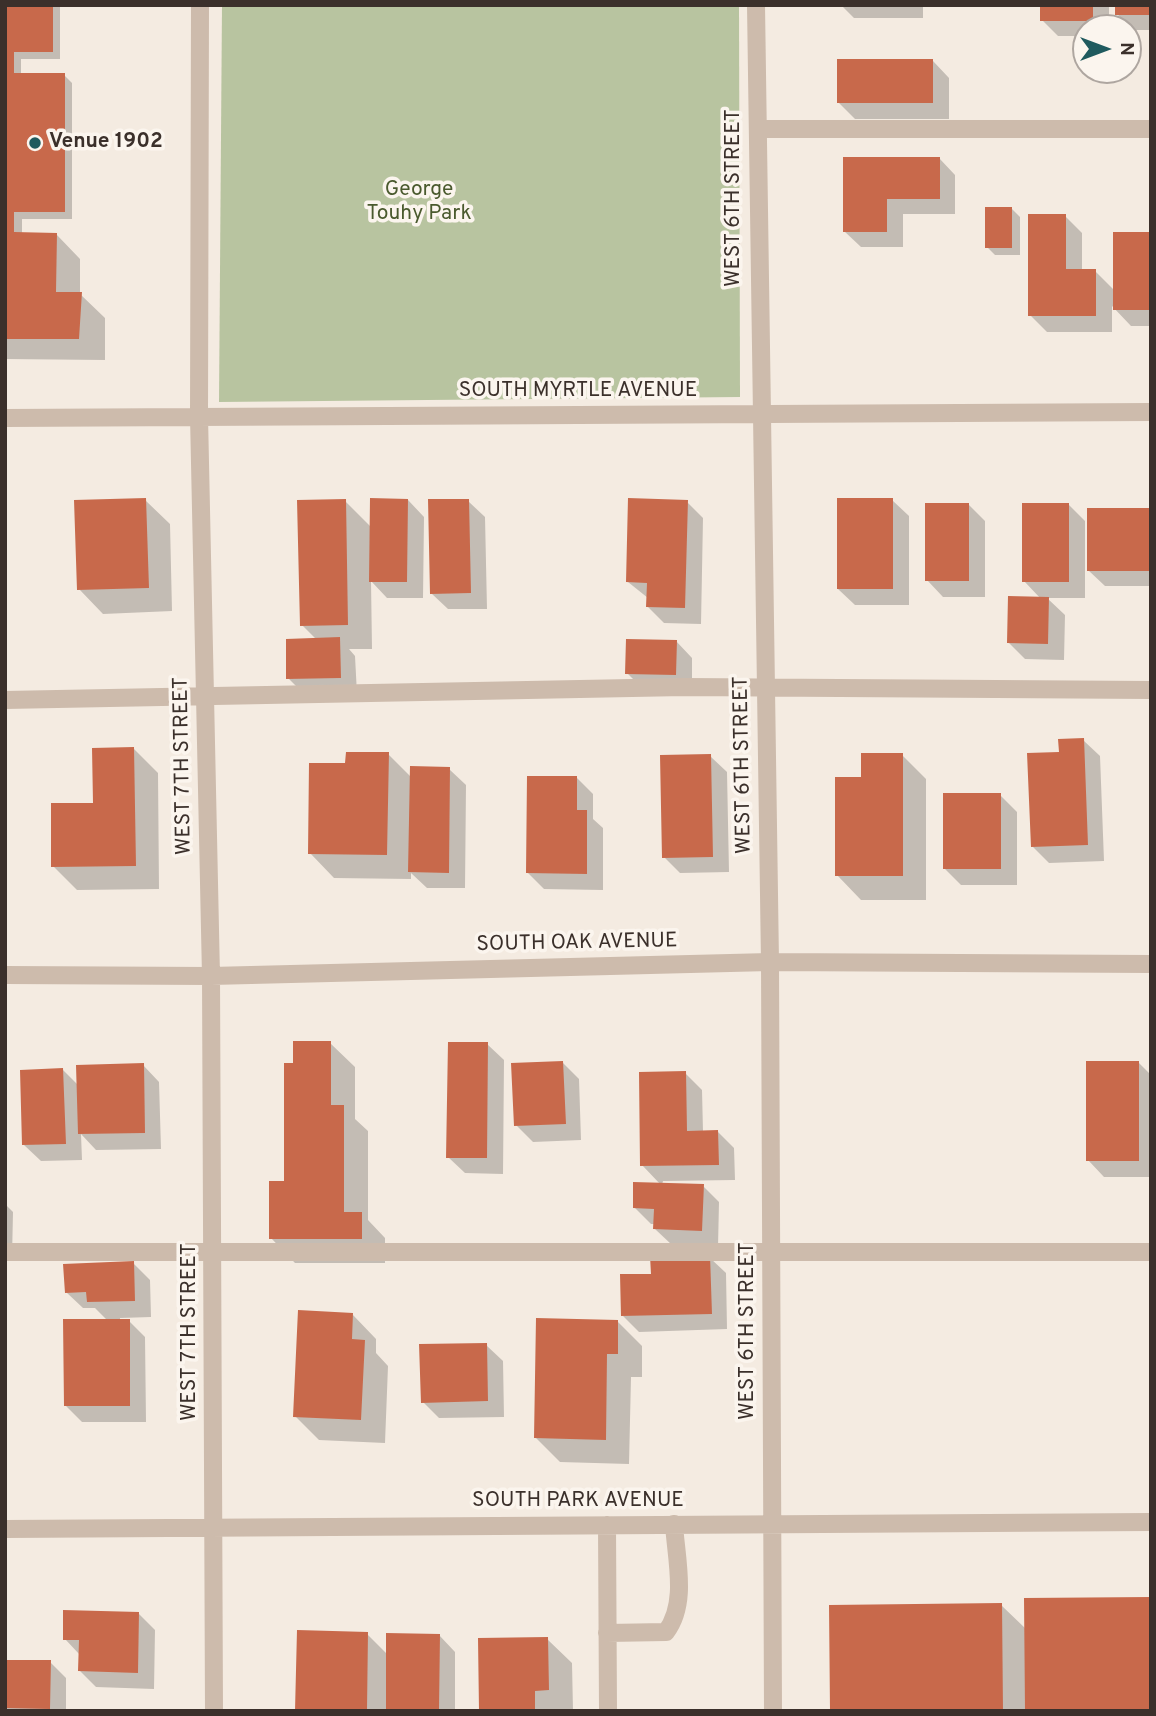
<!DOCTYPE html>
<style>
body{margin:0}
#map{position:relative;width:1156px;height:1716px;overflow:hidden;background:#f4ebe1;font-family:Overpass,sans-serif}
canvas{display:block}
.frame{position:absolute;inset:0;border:7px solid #3b302b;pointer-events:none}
.north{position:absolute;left:1072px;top:14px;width:70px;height:70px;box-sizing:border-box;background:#fbf5ee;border:2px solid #aea6a0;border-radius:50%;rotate:90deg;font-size:19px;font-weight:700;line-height:28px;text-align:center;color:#3b302b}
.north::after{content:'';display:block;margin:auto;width:24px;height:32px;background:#1f5a5e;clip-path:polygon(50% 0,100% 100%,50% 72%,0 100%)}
</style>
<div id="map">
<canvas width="1156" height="1716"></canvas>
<div class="frame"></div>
<div class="north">N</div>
</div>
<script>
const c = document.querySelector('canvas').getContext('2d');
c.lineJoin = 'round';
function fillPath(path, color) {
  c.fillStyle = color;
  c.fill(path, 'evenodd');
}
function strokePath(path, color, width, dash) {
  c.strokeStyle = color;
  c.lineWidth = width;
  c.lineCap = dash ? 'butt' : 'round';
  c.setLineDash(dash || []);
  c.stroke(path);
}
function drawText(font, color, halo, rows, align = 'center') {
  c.font = font + ' Overpass,sans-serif';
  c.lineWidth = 7;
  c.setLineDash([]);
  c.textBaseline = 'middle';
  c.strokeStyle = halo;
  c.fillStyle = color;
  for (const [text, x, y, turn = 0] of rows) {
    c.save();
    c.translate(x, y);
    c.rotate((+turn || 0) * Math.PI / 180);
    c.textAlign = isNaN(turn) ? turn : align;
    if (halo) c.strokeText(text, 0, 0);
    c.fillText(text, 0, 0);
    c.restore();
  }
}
fillPath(new Path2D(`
 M222,5h517l1,392 -521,5z`), '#b8c4a0');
fillPath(new Path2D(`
 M5,5h55v54h-39v16h43l8,8v136h-50v15h34l24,25v35l25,24v42l-100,-1z
 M841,5h82v13h-69z
 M1042,5h67v23h-23v8h-28l-16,-16z
 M1151,5v25h-18l-16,-16z
 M933,61l16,17v41h-94l-17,-17z
 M939,158l16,17v39h-52v33h-42l-17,-16z
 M1012,209l8,8v38h-25l-8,-8z
 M1065,216l17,17v38h13l20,20 36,-58v93h-20l-19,-20v26h-65l-17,-17z
 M145,500l25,24 2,87 -69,3 -24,-25z
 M408,500l16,17 -1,81h-36l-16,-17 1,68h-23l6,7 2,38 -52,1 -17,-17 29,-38 -15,-15 43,-124 26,26z
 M892,500l17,16v89h-54l-17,-16z
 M468,501l17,16 2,92h-39l-17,-16z
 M687,502l16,16 -2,106 -37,-1 -16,-16v-9l-20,-16z
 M968,504l17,17v76h-42l-16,-17z
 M1068,504l17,17v77h-38l18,17 -1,45 -39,-1 -16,-16 32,-44 -17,-18z
 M1148,510l3,76h-46l-17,-16z
 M676,641l16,17v32l-49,-1 -16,-16z
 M1083,740l17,16 4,105 -55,2 -16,-16 28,-93z
 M134,749l24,24 1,116 -82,1 -24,-24z
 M388,754l23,23 38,-8 17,16 -1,103h-38l-16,-15v6l-77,-1 -24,-25 37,-88z
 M902,755l24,24v121h-65l-24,-25 26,-96z
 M710,756l17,16 2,100 -49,1 -16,-16z
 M577,778l16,16v25l10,9v62l-59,-1 -16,-16z
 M1000,795l17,17v73h-56l-16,-16z
 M330,1043l25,24v52l13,12v89l17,18v25h-90l-24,-25z
 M487,1044l17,16 -1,114 -38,-1 -17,-16z
 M562,1062l17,17 2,61 -48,2 -17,-17z
 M1139,1063l12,12v102h-47l-16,-17z
 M143,1065l16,17 2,67 -65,1 -15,-16 1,26 -41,1 -17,-16 38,-76 17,17z
 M685,1073l17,17 1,42h15l16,16 1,32 -72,1 -1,4 41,1 16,16 -1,45 -46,-2 -17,-16v-5h-4l-17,-17 27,-22 -19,-20z
 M5,1204l8,8 -1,46h-7z
 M709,1257l17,16 1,56 -88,3 -16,-16z
 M133,1263l17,17 1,37 -31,1v3h9l16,16 1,85h-64l-16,-16 42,-85 -13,-13h-12l-17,-16z
 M352,1314l24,25v14l12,13 -3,77 -66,-3 -24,-24z
 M618,1322l24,24v31h-11l-2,87 -69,-2 -24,-24z
 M486,1345l17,16 1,56 -65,1 -16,-16z
 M1001,1605l25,24 125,82h-320z
 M139,1614l16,16 -1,59 -58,-2 -16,-16v-16l-15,-16z
 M367,1634l21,21 51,-20 16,17v59h-158z
 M547,1639l25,24 1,48h-92z
 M5,1661l45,1 16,16v33h-61z`), '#0003');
fillPath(new Path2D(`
 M5,5h48v47h-39v21h51v139h-51v20l43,1 -1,59h26l-3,47h-74z
 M1040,5h53v16h-53z
 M1115,5h36v10h-36z
 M837,59h96v44h-96z
 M843,157h97v42h-53v33h-44z
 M985,207h27v41h-27z
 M1028,214h38v55h30v47h-68z
 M1113,232h38v78h-38z
 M146,498l3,90 -72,2 -3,-90z
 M370,498l38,1 -1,83h-38z
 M628,498l60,2 -3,108 -39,-1 1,-24 -21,-1z
 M837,498h56v91h-56z
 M346,499l2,126 -48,1 -3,-126z
 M428,499h41l2,94 -41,1z
 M925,503h44v78h-44z
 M1022,503h47v79h-47z
 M1087,508h62v63h-62z
 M1008,596l41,1 -1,47 -41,-1z
 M340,637l1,41 -55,1v-40z
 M626,639l51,1 -1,35 -51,-1z
 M1084,738l4,107 -57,2 -4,-94 32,-1 -1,-13z
 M134,747l2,119 -85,1v-64h42l-1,-55z
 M346,752h43l-2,103 -79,-1 1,-91h36z
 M861,753h42v123h-68v-99h26z
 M711,754l2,103 -51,1 -2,-103z
 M410,766l40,1 -1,106 -41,-1z
 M527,776h50v34h10v64l-61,-1z
 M943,793h58v76h-58z
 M293,1041h38v64h13v107h18v27h-93v-58h15v-118h9z
 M448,1042h40l-1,116h-41z
 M563,1061l3,63 -52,2 -3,-63z
 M1086,1061h53v100h-53z
 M144,1063l1,70 -67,1 -2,-69z
 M63,1068l3,76 -44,1 -2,-75z
 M686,1071l1,60 31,-1 1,35 -79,1 -1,-94z
 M633,1182l71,2 -2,47 -49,-2 1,-20 -21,-1z
 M710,1255l2,59 -91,2 -1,-42h31l-1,-18z
 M134,1261l1,40 -48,1 -1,-10 -21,1 -2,-29z
 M298,1310l55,3 -1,26 13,1 -4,80 -68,-3z
 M536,1318l82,2v34h-11l-1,86 -72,-2z
 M63,1319h67v87h-66z
 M487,1343l1,58 -67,2 -2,-59z
 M1151,1597v114h-126l-1,-113z
 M1002,1603l1,108h-173l-1,-106z
 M63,1610l76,2 -1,61 -60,-2 1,-31h-16z
 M297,1630l71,2 -1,78 -72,1z
 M386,1633l54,1 -1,77h-53z
 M548,1637l1,53 -14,1v20h-56l-1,-73z
 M5,1660h46l-1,49 -45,-1z`), '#c8694b');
strokePath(new Path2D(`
 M200,5l-1,411 12,560 3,735
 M756,5l14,957 3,749
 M758,129h393
 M5,418l1146,-6
 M5,700l679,-13 467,3
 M5,975l206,1 559,-14 381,2
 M5,1252h1146
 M607,1525l1,186
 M5,1529l1146,-7
 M607,1633l59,-1c22,-29 10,-73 8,-108`), '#cdbbac', 18);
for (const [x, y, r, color] of [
 [35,143,7,"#1f5a5e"]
]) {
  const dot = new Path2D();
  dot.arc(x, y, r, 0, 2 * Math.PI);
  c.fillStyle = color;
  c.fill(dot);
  strokePath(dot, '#fbf5ee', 2.5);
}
drawText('bold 21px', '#3b302b', '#fbf5ee', [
 ["Venue 1902",49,143]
], 'left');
drawText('21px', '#4a5a2e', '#fbf5ee', [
 ["George",419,191],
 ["Touhy Park",419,215]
]);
drawText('21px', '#3b302b', '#fbf5ee', [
 ["WEST 6TH STREET",735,198,-90],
 ["SOUTH MYRTLE AVENUE",578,392],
 ["WEST 6TH STREET",744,765,-91],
 ["WEST 7TH STREET",184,766,-91],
 ["SOUTH OAK AVENUE",577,944,-1],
 ["WEST 6TH STREET",749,1331,-90],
 ["WEST 7TH STREET",191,1332,-90],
 ["SOUTH PARK AVENUE",578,1502]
]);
</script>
